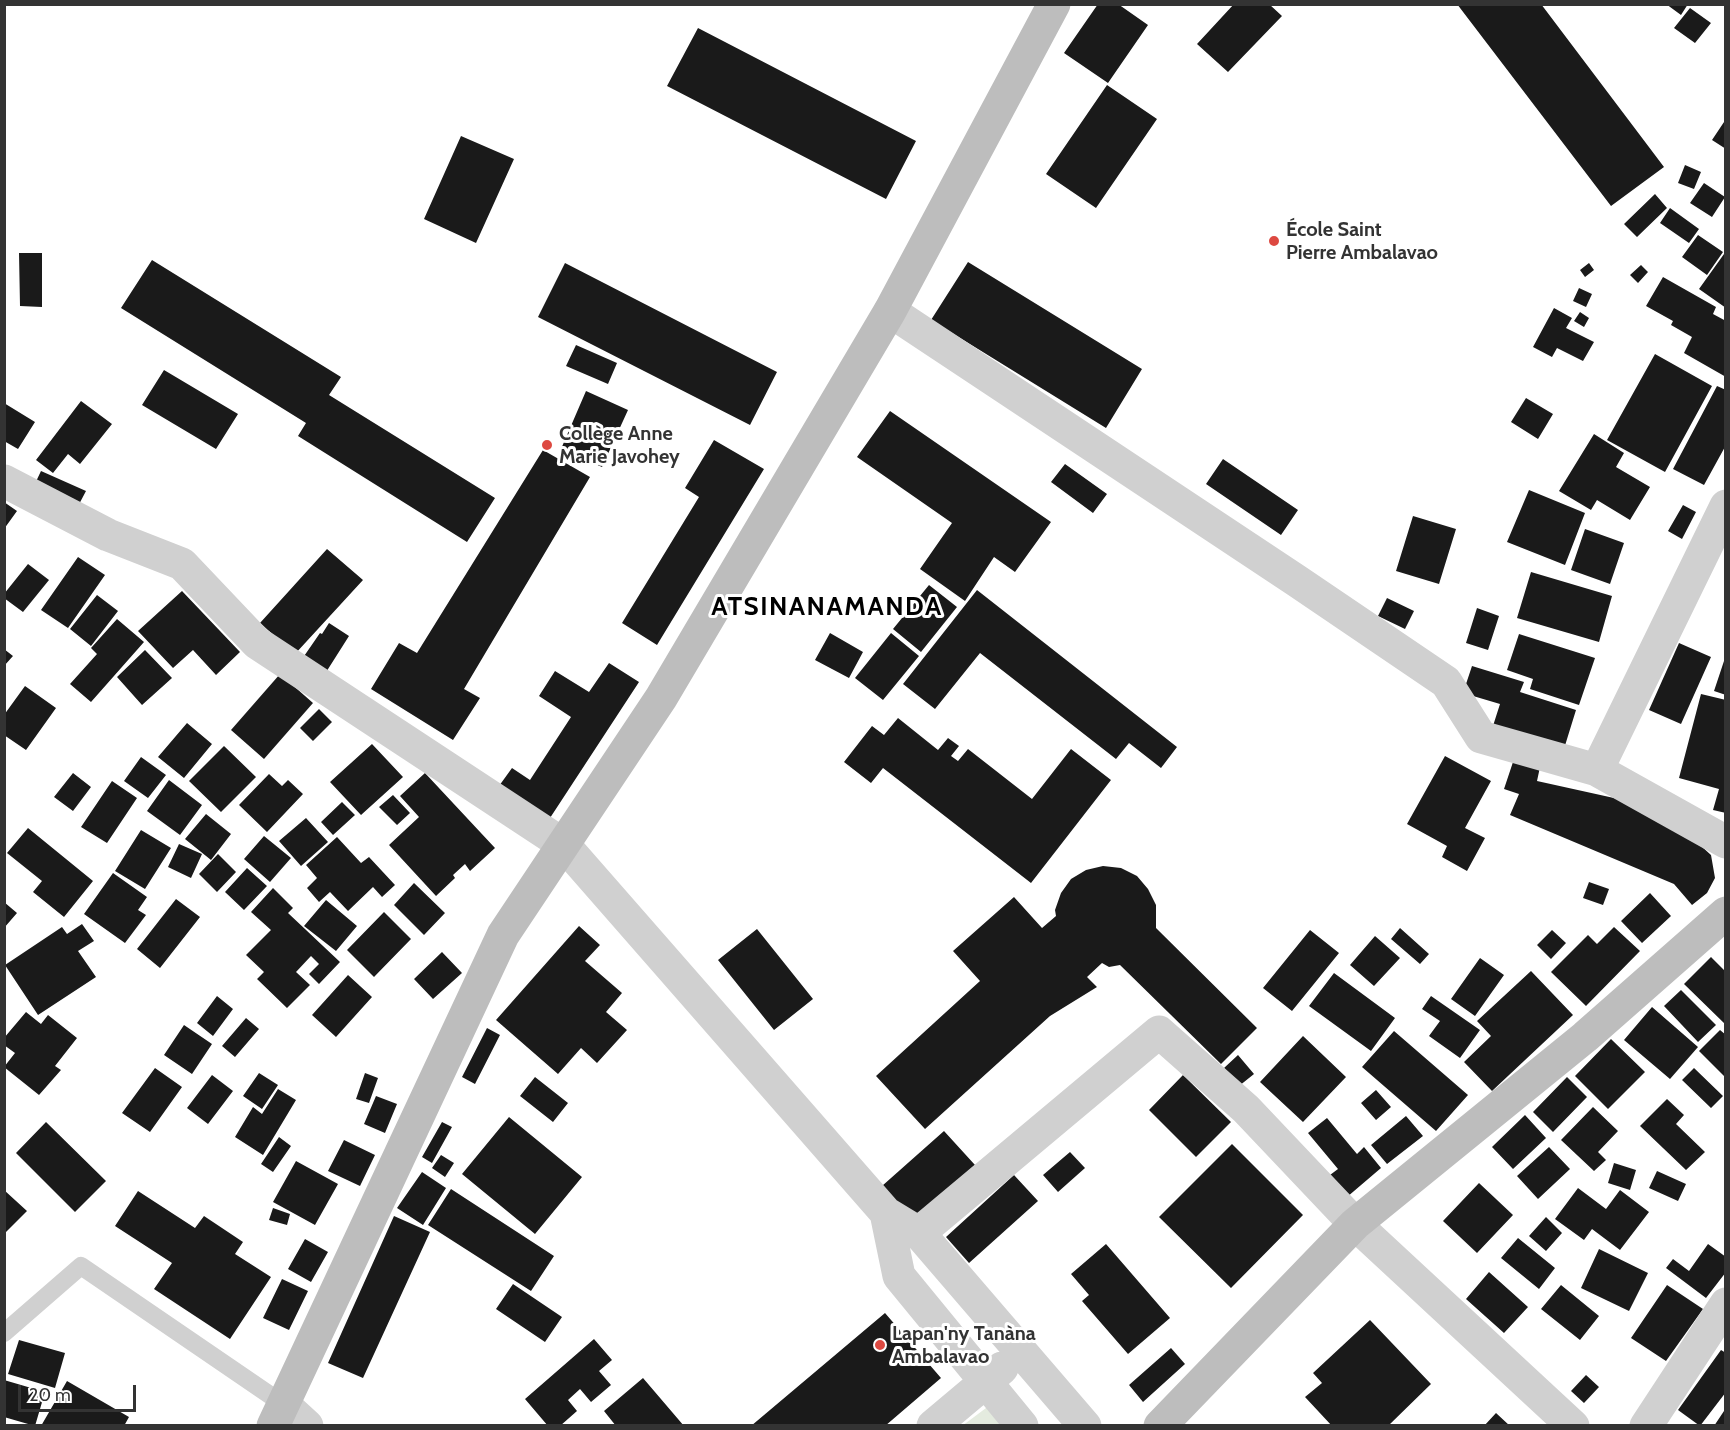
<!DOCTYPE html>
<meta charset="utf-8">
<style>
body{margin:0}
#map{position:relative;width:1730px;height:1430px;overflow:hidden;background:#fff;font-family:Cabin,sans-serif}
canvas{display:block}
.frame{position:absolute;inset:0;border:6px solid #333;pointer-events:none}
.scale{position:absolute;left:18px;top:1385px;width:118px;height:27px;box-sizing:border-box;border:3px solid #333;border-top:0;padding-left:8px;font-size:18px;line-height:21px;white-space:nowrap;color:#333;-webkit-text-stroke:4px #fff;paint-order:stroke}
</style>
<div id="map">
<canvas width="1730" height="1430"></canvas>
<div class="frame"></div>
<div class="scale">20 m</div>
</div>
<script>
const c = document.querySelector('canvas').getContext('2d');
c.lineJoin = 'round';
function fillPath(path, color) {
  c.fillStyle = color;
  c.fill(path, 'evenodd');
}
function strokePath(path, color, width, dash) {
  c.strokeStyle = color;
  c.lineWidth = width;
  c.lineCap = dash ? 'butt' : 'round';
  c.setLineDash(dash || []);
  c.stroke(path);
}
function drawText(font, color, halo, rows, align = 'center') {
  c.font = font + ' Cabin,sans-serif';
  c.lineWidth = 6;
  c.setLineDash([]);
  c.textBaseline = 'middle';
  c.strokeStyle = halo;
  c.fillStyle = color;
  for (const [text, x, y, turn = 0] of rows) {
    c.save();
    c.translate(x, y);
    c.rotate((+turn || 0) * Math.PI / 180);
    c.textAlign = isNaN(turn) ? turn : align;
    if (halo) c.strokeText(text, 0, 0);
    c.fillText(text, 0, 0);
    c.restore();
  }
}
fillPath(new Path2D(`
 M994,1407l21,19h-53l24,-18z`), '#e4ebdf');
fillPath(new Path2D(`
 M1098,4h20l30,21 -40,58 -44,-30z
 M1234,4h35l13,12 -54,56 -31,-28z
 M1457,4h84l123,163 -53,39z
 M1666,4h22l-7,11z
 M1690,8l21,15 -16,20 -21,-15z
 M698,28l218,113 -30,58 -219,-113z
 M1107,85l50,34 -61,89 -50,-34z
 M1726,119v30l-14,-9z
 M461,136l53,23 -38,84 -52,-24z
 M1685,165l16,7 -7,17 -16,-6z
 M1704,183l21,14 -13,20 -22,-14z
 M1655,194l12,14 -30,29 -13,-13z
 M1670,208l29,21 -10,14 -29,-20z
 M1698,235l25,17 -16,23 -25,-18z
 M19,253h23v54l-22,-1z
 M1724,254l2,1v53l-27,-19z
 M152,260l189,117 -12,18 166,103 -28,44 -169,-106 8,-13 -185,-115z
 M968,262l174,107 -36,59 -175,-108z
 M565,263l212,109 -27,53 -212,-108z
 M1589,263l5,7 -9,7 -5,-7z
 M1641,265l7,7 -10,11 -8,-8z
 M1663,277l53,30 -3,7 13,7v56l-42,-24 8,-16 -21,-12 2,-4 -27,-15z
 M1579,288l13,6 -6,13 -13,-6z
 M1554,308l18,10 -6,10 28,14 -11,19 -26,-13 -5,9 -19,-10z
 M1580,312l9,6 -5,9 -10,-6z
 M576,345l41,18 -9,21 -42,-18z
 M1655,354l57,32 -47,86 -58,-32z
 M164,370l74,44 -22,35 -74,-44z
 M1717,386l9,4v55l-22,40 -31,-16z
 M586,391l42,19 -26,57 -41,-18z
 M1526,398l27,16 -15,25 -27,-17z
 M81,401l31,23 -32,40 -12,-10 -15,19 -17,-13z
 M4,403l31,19 -17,27 -14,-8z
 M890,411l161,111 -36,50 -21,-15 -29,44 -45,-32 32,-46 -95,-66z
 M1594,434l30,19 -8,14 34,20 -20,33 -33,-20 -6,10 -32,-19z
 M714,440l50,29 -107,176 -35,-22 77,-126 -14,-9z
 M543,450l47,27 -126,212 16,9 -27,42 -82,-51 28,-46 18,10z
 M1223,459l75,51 -17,25 -75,-51z
 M1065,464l42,30 -14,19 -42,-31z
 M41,471l45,20 -10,19 -44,-20z
 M1529,490l56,23 -20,52 -58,-23z
 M4,502l13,9 -13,18z
 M1683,505l13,7 -14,27 -14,-8z
 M1413,516l43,13 -17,55 -43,-13z
 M1585,529l39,14 -14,41 -39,-14z
 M327,549l36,31 -68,74 -35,-31z
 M78,557l27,18 -37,53 -27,-18z
 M28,564l21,16 -26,32 -19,-14v-4z
 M1531,572l81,24 -13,46 -82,-24z
 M929,585l28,22 -36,45 -28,-23z
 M977,590l200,157 -16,21 -32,-25 -13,16 -136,-106 -45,56 -32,-25z
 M182,591l58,61 -24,23 -23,-25 -20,18 -35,-37z
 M97,595l21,16 -27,35 -21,-17z
 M1387,598l27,13 -9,18 -27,-13z
 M1477,608l22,8 -11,34 -22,-7z
 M117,619l27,23 -53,60 -21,-18 27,-30 -6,-6z
 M329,623l20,13 -26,41 -23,-15 20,-29 2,1z
 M830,633l33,19 -14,26 -34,-18z
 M891,633l28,23 -36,44 -28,-22z
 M1519,634l76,24 -16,47 -49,-16 3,-10 -26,-9z
 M1679,643l32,14 -30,67 -32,-14z
 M4,649l9,7 -9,10z
 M145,650l27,28 -30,27 -25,-28z
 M1725,658h1v37l-12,-4z
 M609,663l30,19 -89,136 -51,-32 13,-18 18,12 41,-63 -32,-21 16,-25 34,21z
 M1472,666l52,16 -4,10 56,18 -13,42 -71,-23 8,-25 -37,-11z
 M280,674l33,29 -49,56 -33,-29z
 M25,686l31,22 -30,42 -22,-15v-20z
 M1701,694l25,6v113l-13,-3 6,-21 -40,-11z
 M319,709l13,13 -19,19 -13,-13z
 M898,718l40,32 10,-12 11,8 -8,10 7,5 10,-12 64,50 39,-50 40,31 -80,103 -148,-115 -12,15 -27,-21 28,-36 12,9z
 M187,723l25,21 -28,34 -26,-21z
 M372,744l31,33 -42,38 -31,-33z
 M224,746l32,31 -35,35 -32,-31z
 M1445,756l46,25 -26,47 20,10 -18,33 -25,-14 5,-11 -40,-22z
 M141,757l25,18 -18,23 -24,-17z
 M1514,759l26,8 -3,14 86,19 56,26 32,29 4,23 -8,15 -15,12 -18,-21 -164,-69 9,-21 -15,-5z
 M73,773l18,14 -18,24 -19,-14z
 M425,773l70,75 -25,23 -5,-7 -12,11 2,3 -19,18 -47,-51 30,-28 -19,-21z
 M269,774l13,12 6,-6 15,14 -36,38 -28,-27z
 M169,780l33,25 -22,30 -33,-24z
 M112,781l25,17 -30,45 -26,-16z
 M393,795l17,18 -13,12 -18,-18z
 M342,802l13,13 -22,20 -12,-13z
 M206,814l25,20 -20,26 -26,-21z
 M306,818l22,24 -27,24 -22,-25z
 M28,828l65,53 -29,36 -31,-25 9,-11 -35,-28z
 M141,830l30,18 -26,41 -30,-18z
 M264,836l27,22 -21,24 -26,-23z
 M337,837l24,26 8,-6 26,28 -13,12 -9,-10 -25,24 -18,-19 -11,10 -12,-14 10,-10 -11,-13z
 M179,844l23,10 -11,24 -23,-11z
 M218,854l18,18 -19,20 -18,-18z
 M1103,866l18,2 16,8 11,13 8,16v23l101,100 -36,36 -101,-99 -11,2 -7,-4 -15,14 10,10 -47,29 -125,113 -49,-53 104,-95 -27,-30 61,-54 28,31 14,-12 -1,-6 6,-17 10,-14 15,-9z
 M247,868l20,18 -23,24 -19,-18z
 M113,873l34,24 -9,13 8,5 -21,28 -41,-29z
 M1589,882l20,7 -6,16 -20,-7z
 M414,883l31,30 -21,22 -30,-30z
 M273,888l20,20 -5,5 52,49 -21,22 -10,-10 10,-10 -8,-8 -15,16 14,13 -23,23 -30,-29 7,-7 -18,-17 25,-25 -20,-18z
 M1650,893l21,23 -29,27 -21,-22z
 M176,899l24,18 -40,51 -23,-19z
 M326,900l31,26 -21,25 -32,-25z
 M4,902l13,11 -13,15z
 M384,912l27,27 -37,38 -27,-27z
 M82,924l12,17 -16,10 18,26 -58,38 -33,-50 57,-38 5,7z
 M579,926l21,19 -15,16 37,32 -16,19 21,18 -30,33 -16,-15 -23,26 -62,-54z
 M1614,927l26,24 -54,55 -35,-34 37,-37 9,9z
 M1400,928l29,26 -9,10 -29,-25z
 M757,929l56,70 -39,31 -56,-70z
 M1310,930l29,23 -47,58 -29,-23z
 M1552,930l14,13 -15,16 -14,-14z
 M1375,936l25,22 -26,28 -24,-21z
 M442,952l20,21 -29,26 -19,-20z
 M1711,957l13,13 2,-2v57l-42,-41z
 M1480,958l24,17 -29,41 -24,-17z
 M1531,971l42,44 -81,76 -28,-29 27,-26 -14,-15z
 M1334,973l61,45 -24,33 -62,-45z
 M348,975l24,22 -36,40 -24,-22z
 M1681,990l35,35 -18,17 -34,-36z
 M217,996l16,13 -20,27 -16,-13z
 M1431,996l49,34 -20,28 -31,-22 11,-15 -18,-12z
 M1652,1007l46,40 -28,32 -46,-39z
 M26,1012l15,12 7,-9 29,23 -22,28 6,4 -22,25 -35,-28 11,-14 -11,-8v-7z
 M246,1018l13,11 -24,28 -13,-11z
 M184,1025l28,19 -20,30 -28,-19z
 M487,1028l13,7 -25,49 -13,-7z
 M1720,1030l6,5v43l-27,-27z
 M1394,1031l74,64 -32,36 -74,-64z
 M1303,1036l43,41 -43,45 -43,-40z
 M1611,1039l34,33 -37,37 -33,-33z
 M1238,1055l16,19 -15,12 -15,-18z
 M155,1068l27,19 -32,45 -28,-19z
 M1694,1068l29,28 -12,12 -29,-28z
 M259,1073l19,12 -16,24 -19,-13z
 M365,1073l13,5 -9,25 -13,-4z
 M212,1075l21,16 -25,33 -21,-16z
 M1183,1075l48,47 -35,35 -47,-47z
 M535,1077l33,26 -15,19 -33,-26z
 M1567,1077l20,20 -34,35 -20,-20z
 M278,1089l18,11 -33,55 -28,-18 18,-30 9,7z
 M1376,1090l15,17 -15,13 -15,-17z
 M376,1096l21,8 -12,29 -21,-9z
 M1667,1099l17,16 -8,9 29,28 -19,18 -46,-44z
 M1593,1107l25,24 -20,21 8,8 -12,11 -33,-31z
 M1525,1115l21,23 -33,31 -21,-22z
 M1406,1116l17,20 -36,28 -16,-19z
 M509,1117l73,60 -47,57 -73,-60z
 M1327,1118l30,36 7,-7 17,21 -41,35 -18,-22 16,-12 -30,-36z
 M46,1122l60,59 -31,31 -59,-59z
 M442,1122l10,5 -20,36 -10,-6z
 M944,1131l31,34 -62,55 -31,-34z
 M279,1137l12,9 -18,26 -12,-8z
 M344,1140l31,15 -15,31 -32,-15z
 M1232,1144l71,71 -72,73 -72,-71z
 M1549,1147l21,22 -32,30 -21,-23z
 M1070,1152l15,16 -27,24 -15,-17z
 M441,1155l13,8 -9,14 -13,-9z
 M296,1161l42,23 -23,41 -42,-23z
 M1614,1163l22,7 -6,20 -22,-7z
 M1657,1171l29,13 -8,17 -29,-13z
 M422,1172l24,16 -23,37 -26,-17z
 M1014,1175l24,26 -69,62 -23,-26z
 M1479,1183l34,32 -36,38 -34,-32z
 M1578,1188l28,21 14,-19 29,22 -29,38 -28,-21 -8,11 -29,-21z
 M451,1189l103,67 -23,35 -103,-66z
 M4,1190l23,21 -23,23z
 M138,1191l57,37 9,-12 39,26 -8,12 36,23 -41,62 -76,-50 18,-26 -57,-37z
 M273,1208l17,6 -3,11 -18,-5z
 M394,1216l36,16 -67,146 -35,-15z
 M1546,1217l16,16 -16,18 -17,-15z
 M1518,1238l37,30 -16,21 -38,-31z
 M305,1239l23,13 -17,30 -23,-13z
 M1106,1244l64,74 -42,36 -46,-53 7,-6 -18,-21z
 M1708,1244l18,13v15l-20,26 -40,-30 7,-9 16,12z
 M1599,1249l49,24 -19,38 -48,-23z
 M1489,1272l39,35 -24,26 -38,-34z
 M282,1279l26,12 -19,39 -26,-12z
 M513,1284l49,33 -17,25 -49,-33z
 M1561,1285l38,31 -19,24 -39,-31z
 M1667,1285l36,24 -37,52 -35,-23z
 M885,1313l56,65 -56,48h-134z
 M1370,1320l61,64 -43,42h-56l-27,-29 17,-14 -9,-10z
 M594,1339l18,21 -13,11 12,14 -20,17 -11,-13 -12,11 9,11 -17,15h-12l-23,-27z
 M19,1340l46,13 -10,35 -47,-14z
 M1171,1348l14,16 -42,38 -14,-17z
 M1721,1350l5,3v39l-26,34 -22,-16z
 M1586,1375l13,12 -15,16 -13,-12z
 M643,1378l41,48h-68l-12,-15z
 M4,1380l41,12 -10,34 -31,-9z
 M67,1381l62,36 -5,9h-83z
 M1724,1411l2,2v13h-12z
 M1496,1413l14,13h-26z`), '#1a1a1a');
strokePath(new Path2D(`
 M4,1333l77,-67 202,138`), '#d0d0d0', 18);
strokePath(new Path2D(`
 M890,311l407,270 149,101 35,55 116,33
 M4,481l104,54 74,29 75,79 307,202 322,368 33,20 166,193
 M1726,506l-129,264 129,72
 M886,1213l13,63 123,150
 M919,1233l240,-201 87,77 109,115 218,202
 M283,1404l24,22
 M933,1426l69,-58
 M1646,1426l80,-122`), '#d0d0d0', 33);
strokePath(new Path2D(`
 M273,1426l230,-491 158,-237 229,-387 164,-307
 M1160,1426l195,-202 230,-187 141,-124`), '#bdbdbd', 33);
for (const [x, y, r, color] of [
 [1274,241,6,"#dd4941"],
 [547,445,6,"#dd4941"],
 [880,1345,6,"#dd4941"]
]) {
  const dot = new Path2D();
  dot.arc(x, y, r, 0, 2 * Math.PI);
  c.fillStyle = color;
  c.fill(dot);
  strokePath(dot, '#fff', 2);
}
drawText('bold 20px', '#333', '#fff', [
 ["École Saint",1286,230],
 ["Pierre Ambalavao",1286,253],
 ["Collège Anne",559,434],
 ["Marie Javohey",559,457],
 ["Lapan'ny Tanàna",892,1334],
 ["Ambalavao",892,1357]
], 'left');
c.letterSpacing = '1.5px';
drawText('bold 26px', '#000', '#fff', [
 ["ATSINANAMANDA",827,607]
]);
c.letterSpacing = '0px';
</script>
